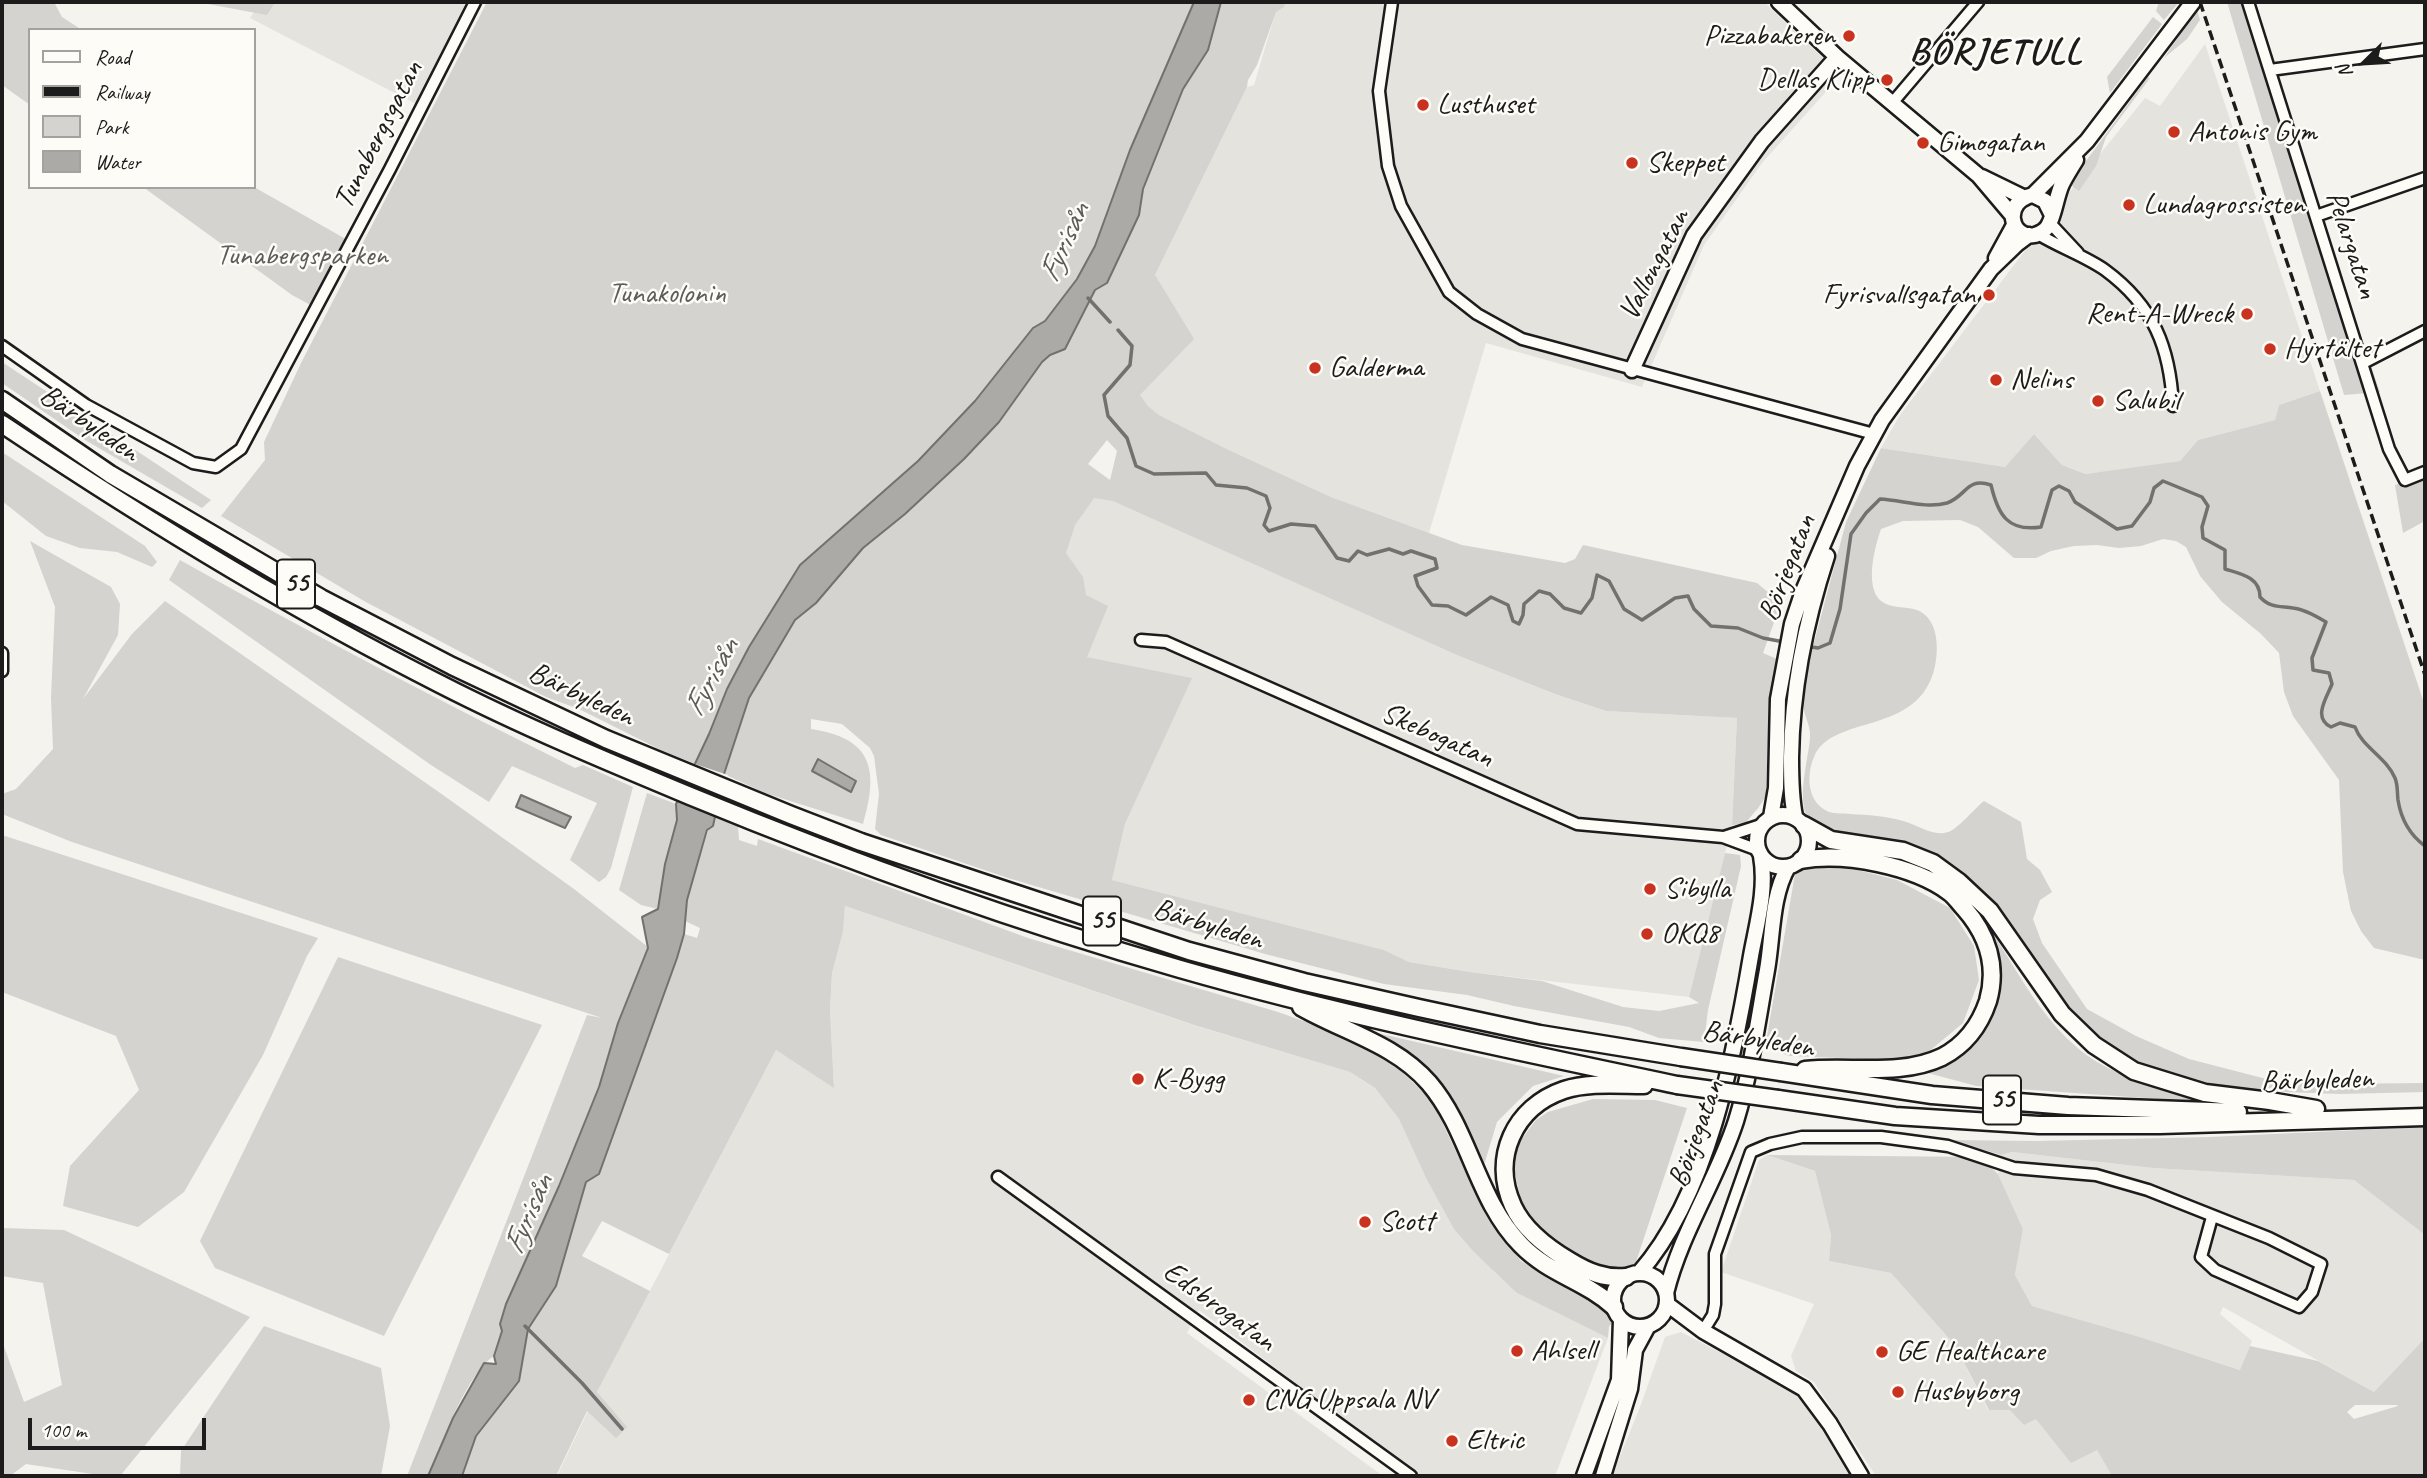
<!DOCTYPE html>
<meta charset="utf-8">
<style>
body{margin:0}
#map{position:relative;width:2427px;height:1478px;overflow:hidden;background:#f4f3ee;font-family:Caveat,sans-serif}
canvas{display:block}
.frame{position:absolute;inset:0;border:4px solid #1c1c1c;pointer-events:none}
.legend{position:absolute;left:28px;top:28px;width:228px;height:161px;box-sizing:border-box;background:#fdfcf7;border:2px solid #a3a29f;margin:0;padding:9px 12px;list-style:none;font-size:21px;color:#1c1c1c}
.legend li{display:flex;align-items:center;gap:14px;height:35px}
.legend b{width:35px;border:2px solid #a3a29f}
.north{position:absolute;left:2329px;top:28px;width:70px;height:70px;-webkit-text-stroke:5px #fdfcf7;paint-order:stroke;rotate:246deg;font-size:19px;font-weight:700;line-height:28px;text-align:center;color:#1c1c1c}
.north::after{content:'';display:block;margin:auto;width:24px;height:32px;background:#1c1c1c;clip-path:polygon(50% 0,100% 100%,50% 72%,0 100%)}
.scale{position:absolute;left:28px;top:1418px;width:178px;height:32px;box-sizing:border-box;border:4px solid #1c1c1c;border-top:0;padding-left:9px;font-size:21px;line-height:24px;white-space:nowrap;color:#1c1c1c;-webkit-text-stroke:5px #fdfcf7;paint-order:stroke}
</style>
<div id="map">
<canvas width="2427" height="1478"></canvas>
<div class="frame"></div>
<ul class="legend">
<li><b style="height:9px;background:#fdfcf7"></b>Road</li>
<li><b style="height:9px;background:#1c1c1c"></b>Railway</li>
<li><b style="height:19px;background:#d4d3cf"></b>Park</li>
<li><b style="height:19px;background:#abaaa6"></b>Water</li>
</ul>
<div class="north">N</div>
<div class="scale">100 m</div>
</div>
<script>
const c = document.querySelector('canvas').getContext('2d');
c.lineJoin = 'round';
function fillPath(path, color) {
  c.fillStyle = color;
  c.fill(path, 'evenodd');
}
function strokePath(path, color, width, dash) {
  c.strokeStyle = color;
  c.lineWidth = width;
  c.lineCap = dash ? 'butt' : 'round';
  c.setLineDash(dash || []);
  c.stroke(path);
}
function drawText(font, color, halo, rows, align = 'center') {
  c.font = font + ' Caveat,sans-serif';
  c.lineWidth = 5;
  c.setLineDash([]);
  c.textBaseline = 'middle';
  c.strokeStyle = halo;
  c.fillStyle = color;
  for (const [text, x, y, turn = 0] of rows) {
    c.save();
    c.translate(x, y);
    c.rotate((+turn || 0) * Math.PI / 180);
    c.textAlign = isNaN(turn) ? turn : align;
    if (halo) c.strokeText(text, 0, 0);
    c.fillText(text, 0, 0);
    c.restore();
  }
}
fillPath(new Path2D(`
 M261,2h205l-50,102 -166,-86z
 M1286,2h478l77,73 -79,88 -58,82 -62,142 -156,-44 -57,190 -98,-36 -102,-47 -70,-35 -11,-9 -8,-10 15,-121 92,-188 7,-2 22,-74 8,-4z
 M2205,44l115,347 -41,14 -4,15 -77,20 -18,21 -45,7 -48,6 -25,-9 -28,-31 -29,33 -124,-19 19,-33 168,-221 77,-96 15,8z
 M1082,486l377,170 96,38 51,17 131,7 -5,107 -43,172 -219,-25 -61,-10 -25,-12 -272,-70 13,-56 66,-146 -105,-21 -66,-63z
 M845,906l348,119 157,47 25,16 24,31 27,59 91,115 91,45 -53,138h-136l-220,-166 -12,23 196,143h-826l40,-84 179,-342 58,37 -4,-76 2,-38 11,-41z
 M2012,1152l141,16 201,12 71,55v103l-51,54 -151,-85 -3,7 32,27 -11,29 -101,-33 -108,-31 -17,-31 8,-46 -25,-55 3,-19z
 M1767,1155l48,16 16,64 -2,26 62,12 63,71 34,66h22l26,9 61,31 15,26h-236l-62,-94 -18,-11 -5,-15 23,-52 -93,-32 38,-112z
 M1681,1332l109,57 23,24 38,63h-239l28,-69 25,-70z`), '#e4e3de');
fillPath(new Path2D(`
 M2,2h52l8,15 20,13h-52v75l-28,-20z
 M197,2h78l-8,13z
 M487,2h707l-64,148 -35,96 -18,33 -32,42 -12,7 -58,73 -57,60 -118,104 -51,82 -22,42 -29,76 -37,-15 -82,-41 -33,-12 -182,-96 -143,-85 44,-56 -1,-18 37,-79z
 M1221,2h65l-2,5 -8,5 -19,53 -9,15 -1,7 -92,188 39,64 -54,56 8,11 11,9 70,35 102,47 131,48 103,18 10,-4 8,-14 174,38 24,20 -18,50 14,6 -8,54 -3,81c-4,12 -13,19 -21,30l-13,1 5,-107 -131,-7 -51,-17 -96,-38 -346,-155 -19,-3 -19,27 -9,28 17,24 3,18 22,11 -21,51 105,21 -67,146 -13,56 272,70 25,12 61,10 72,9 81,26 36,4 40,-8 -10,-6 36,-144 15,2 1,11 -33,144 -4,32 -45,-4 -30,-11 -115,-21 -47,-11 -83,-11 -119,-30 -257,-76 -127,-43 -6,-6 4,-35 -5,-38 -4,-8 -28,-24 -31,-5v10c62,9 68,41 52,95l-98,-31 -41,-19 25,-76 46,-78 21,-17 47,-55 42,-34 59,-55 35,-37 43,-60 8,-7 15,-6 30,-59 44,-75 4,-26 40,-100 25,-39zM1107,440l10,11 -7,29 -22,-16z
 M2159,2h20l-15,18 -8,-9z
 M2227,2h15l138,390 -36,3z
 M2197,10l3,10 -13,19 -23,19z
 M2153,17l9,7 -52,69 -3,-16z
 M2148,77l2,1 -44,59 -10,29 -17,25 -10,-7z
 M143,187h111l97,55 -35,66 -24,-13z
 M2,362l209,138 -9,8 -117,-68 -83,-57z
 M2320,391l105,315v254l-51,-12 -13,-17 -10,-20 -8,-39 -4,-92 -46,-64 -9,-24 -5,-39 -18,-19 -39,-32 -22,-26 -14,-29 -10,-6 -13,-2 -22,7 -22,2 -22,-3 -23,1 -23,5 -15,7h-22l-36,-31 -18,-7 -57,1 -22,8c-6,17 -17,58 0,72 10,8 24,5 36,9 21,8 22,37 18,56 -15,71 -103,47 -121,91 -8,18 -7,46 15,55 6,2 15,1 21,2 18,1 36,2 53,7 15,4 30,16 45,11 9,-2 27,-24 36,-31l37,21 6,37 13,11 12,22 -12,8 -7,19 9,24 45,66 49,27 53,23 85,22 55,3 96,-1v9l-85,2 -80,-3 -46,-5 -80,-21 -51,-38 -152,-171c-23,-10 -46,-18 -71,-22 -12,-2 -26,-1 -38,-4 -33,-9 -13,-70 -12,-93 1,-11 -6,-21 -7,-32 -1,-11 5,-24 4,-36l39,-147 35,-74 124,19 29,-33 28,31 24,9 94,-13 18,-21 77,-20 4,-15z
 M2,452l143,94 12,16 -5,5 -35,-15 -37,-4 -34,-12 -44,-35z
 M2425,475v46l-22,12 -8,-48z
 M30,541l81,46 9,17 -2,31 -35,64 49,-65 33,-33 278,194 131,94 74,58 -30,76 -19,64 -40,99 -53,118 -6,20 2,7 -8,25c-27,17 -53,89 -66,120h-21l180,-461 15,3 -530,-176 -70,-28v-20l14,-5 37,-40 -2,-51 4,-91z
 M180,560c130,73 262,142 395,208l8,-3 50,22 -22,81 -5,9 -7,5 -29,-22 27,-57 -85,-37 -23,36 -58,-37 -262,-185z
 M647,793l29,11 1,16 -12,44 -7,45 -17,-4 -22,-15z
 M713,815l25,11 1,14 18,6 1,-7 270,99 250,74 62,22 55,31 37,36 57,120 32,40 51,31 37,17 6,12 -6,5 -1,12 -91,-45 -43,-41 -20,-23 -28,-51 -27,-59 -24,-31 -25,-16 -156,-47 -349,-119 -2,26 -11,41 -2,38 4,77 -58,-38 -107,204 -67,-33 -20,35 68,35 -53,101 30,35 -11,11 -29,-27 -31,65h-94l14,-40 43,-55 9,-52 28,-43 30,-104 68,-163 30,-85 13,4 3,-10 -15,-7 2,-21z
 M2,835l316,103 -11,18 -44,99 -79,137 -46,35 -75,-21 7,-40 69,-76 -23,-54 -114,-44z
 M1834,864l63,16 53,28 24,38 5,34 -16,43 -36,30 -35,7 -102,-4 -25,-8 30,-174 11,-9z
 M1993,933c27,43 53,93 95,123 33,23 76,33 114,46l-226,-16 -48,-13 43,-29 27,-63z
 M338,957l204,68 -158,311 -169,-68 -15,-27z
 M1377,1033l187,43 -31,10 -36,36 -13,43 -6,-6 -42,-80 -18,-18z
 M1593,1099l62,1 32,8 -53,160 -17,5 -23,-8 -47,-29 -26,-33 -8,-40 8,-23 15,-20 12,-8z
 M2425,1127v108l-71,-55 -201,-12 -141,-16 -11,3 -52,-15 87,1 173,-4z
 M1767,1155l213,2 18,17 25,55 -8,46 17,31 108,31 100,33 10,-24 68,15 56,31 51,-54v138h-313l-15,-26 -26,13 -35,-44 -12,6 -14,-15h-21l-35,-66 -63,-71 -62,-12 2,-26 -16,-64zM2355,1405h42l1,1 -44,13 -7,-7z
 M2,1228l62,2 186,87 -130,159h-14l-80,-12 -16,12h-8v-135l22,61 38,-17 -19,-102 -41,-7z
 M264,1326l117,42 9,58 -9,50h-201l1,-25z`), '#d4d3cf');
const water = new Path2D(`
 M1194,2h27l-13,48 -25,39 -40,100 -4,26 -32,68 -12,7 -30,59 -15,6 -8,7 -43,60 -35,37 -59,55 -42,34 -47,55 -21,17 -46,78 -25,76 -11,52 -6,4 -20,70 -3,34 -7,24 -78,216 -13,8 -30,104 -28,43 -9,52 -43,55 -14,40h-34l25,-58 31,-55 12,1 -2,-8 8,-25 -2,-7 6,-20 53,-118 40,-99 19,-64 30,-75 -6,-31 16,-8 7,-45 12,-44 -1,-16 33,-70 18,-45 22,-42 51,-82 118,-104 57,-60 58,-73 12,-7 32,-42 18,-33 35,-96z
 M818,759l38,22 -5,11 -39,-21z
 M521,795l50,22 -6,11 -49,-21z`);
fillPath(water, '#abaaa6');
strokePath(water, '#72716f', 2);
fillPath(new Path2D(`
 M692,763l36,12 -10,43 -44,-18z`), '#f4f3ee');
strokePath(new Path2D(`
 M1088,298l22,24
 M1118,330l14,16 -2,19 -26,30 4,21 19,22 9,28 18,8 52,-1 10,12 31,3 19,8 4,12 -6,17 5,6 22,-7 24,2 22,32 12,3 9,-10 9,4 22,-6 14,5 8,-3 24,8 2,9 -22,8 3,10 14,19 16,1 18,9 25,-18 17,8 5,16 6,3 4,-9 1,-11 15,-13 11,3 14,14 17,5 11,-15 5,-23 12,6 15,28 18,11 33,-22 13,-2 6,13 17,17 27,2 25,10 21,4
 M1805,646l13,2 12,-5 10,-34 11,-75 15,-21 14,-14c22,1 46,10 67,4 20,-7 19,-26 44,-18 7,30 17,47 50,42l11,-37 7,-4 10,5 6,11 42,27 15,-3 18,-24 4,-14 9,-7 39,16 6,9 -6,21 1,11 22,12v19c16,5 35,8 35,28 10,11 19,9 33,11 11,1 23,8 33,14l-14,36 1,12 16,3 3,11c-5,13 -20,34 -1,43l9,-4 15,4c7,20 31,30 40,51 3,7 2,14 3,22 3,19 12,35 27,46
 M525,1326l57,57 40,46`), '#72716f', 3.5);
const street = new Path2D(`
 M1392,2l-13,89 9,75 13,40 48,86 28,22 45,25 352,95
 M2248,2l141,447 16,31 20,-8
 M2270,70l155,-21
 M1893,102l85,-100
 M2316,216l109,-38
 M2050,223l28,30
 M2038,234c21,13 49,23 67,36 49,36 65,78 68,136
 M2,346l84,59 107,58 23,4 25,-18 149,-280 85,-167
 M2363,363l62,-32
 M1141,640l25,2 411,182 146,13 35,13
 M2,653v18
 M1724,837l37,-12
 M998,1177l413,299
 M1703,1331l10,-16 2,-11v-50l36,-102 19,-8 32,-7h79l67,9 66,22 82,7 52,15 121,48 52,26 -9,28 -13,15 -84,-37 -14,-13 11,-40`);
const secondary = new Path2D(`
 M1779,2l58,55 142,119 33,39
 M1982,177l43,21
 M2033,195l54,-54 106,-139
 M2052,215l-7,-14 -12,-6c-31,6 -23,45 2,40 6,-2 10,-4 13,-9 7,-12 8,-29 14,-42 4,-8 9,-16 14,-24
 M1996,258l18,-33
 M1632,370l62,-135 68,-94 75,-84
 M1757 841a26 26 0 1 1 52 0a26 26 0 1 1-52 0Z
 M1795,816c-4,-19 -4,-39 -4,-59 1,-70 14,-134 36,-201
 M1771,817l5,-29 2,-89 14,-75 11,-33 54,-125 25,-46 109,-151 26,-25 12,-9
 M1639,1273c69,-78 95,-216 112,-317 6,-33 16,-67 10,-100
 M1613 1300a27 27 0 1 1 54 0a27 27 0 1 1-54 0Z
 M1666,1293c15,-61 51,-113 70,-172 15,-49 22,-101 31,-151 6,-34 4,-73 21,-103
 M1667,1304l36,27 101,58 26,35 31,52
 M1584,1476l35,-96 2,-60
 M1603,1476l27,-87 5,-39 13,-24`);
const primary = new Path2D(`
 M2,400l108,74 211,124 131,68 154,73 185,76 70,27 328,109 115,31 115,26 121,26 141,23
 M2,424c142,95 285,183 438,260 82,42 166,77 250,112 160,66 323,125 490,173 164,47 331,81 497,116
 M1804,825l27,15 72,11 30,12 26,19 31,29 72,103 32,31 40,26 71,22 65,8 46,8
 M1801,860c44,-8 113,6 148,32 6,4 10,11 15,16 23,26 34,58 24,93 -8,24 -23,44 -46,56 -42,20 -93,8 -137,13
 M1301,1007c44,25 94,37 128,76 41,48 47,116 92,162 28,29 65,36 93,62
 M1781,1072l151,23 136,11 170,6
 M1778,1099l117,17 144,9h121l265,-8
 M1626,1277c-21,2 -38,-5 -56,-16 -22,-13 -46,-31 -57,-55 -22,-48 1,-99 51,-116 25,-8 54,-5 80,-5`);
strokePath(street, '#1c1c1c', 15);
strokePath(secondary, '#1c1c1c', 19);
strokePath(primary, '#1c1c1c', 21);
strokePath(street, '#fdfcf7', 10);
strokePath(secondary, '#fdfcf7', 14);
strokePath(primary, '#fdfcf7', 16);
strokePath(new Path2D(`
 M2200,2l225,673`), '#1c1c1c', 3.5, [10, 5]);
const primaryBridge = new Path2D(`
 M1681,1057l100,15
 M1677,1085l101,14`);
strokePath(primaryBridge, '#1c1c1c', 21, []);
strokePath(primaryBridge, '#fdfcf7', 16);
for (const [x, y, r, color] of [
 [1849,36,7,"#c8321e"],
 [1887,80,7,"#c8321e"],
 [1423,105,7,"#c8321e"],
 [2174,132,7,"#c8321e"],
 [1923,143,7,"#c8321e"],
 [1632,163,7,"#c8321e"],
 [2129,205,7,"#c8321e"],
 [1989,295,7,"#c8321e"],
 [2247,314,7,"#c8321e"],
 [2270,349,7,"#c8321e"],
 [1315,368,7,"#c8321e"],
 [1996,380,7,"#c8321e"],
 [2098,401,7,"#c8321e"],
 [1650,889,7,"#c8321e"],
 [1647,934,7,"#c8321e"],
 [1138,1079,7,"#c8321e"],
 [1365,1222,7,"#c8321e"],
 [1517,1351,7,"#c8321e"],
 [1882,1352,7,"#c8321e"],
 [1898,1392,7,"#c8321e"],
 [1249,1400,7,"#c8321e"],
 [1452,1441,7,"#c8321e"]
]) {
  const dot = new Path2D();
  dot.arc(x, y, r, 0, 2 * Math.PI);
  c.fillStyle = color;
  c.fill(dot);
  strokePath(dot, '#fdfcf7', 2.5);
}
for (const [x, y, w] of [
 [296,584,38],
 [1102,921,38],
 [2002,1100,38]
]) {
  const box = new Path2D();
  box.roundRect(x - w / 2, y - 24.5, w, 49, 5);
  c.fillStyle = '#fdfcf7';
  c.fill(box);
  strokePath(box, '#1c1c1c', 2);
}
drawText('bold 28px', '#1c1c1c', null, [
 ["55",296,584],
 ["55",1102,921],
 ["55",2002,1100]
]);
drawText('30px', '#1c1c1c', '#fdfcf7', [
 ["Pizzabakeren",1835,36,"right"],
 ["Dellas Klipp",1873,80,"right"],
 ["Lusthuset",1437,105],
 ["Antonis Gym",2188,132],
 ["Gimogatan",1937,143],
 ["Skeppet",1646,163],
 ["Lundagrossisten",2143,205],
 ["Fyrisvallsgatan",1975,295,"right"],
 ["Rent-A-Wreck",2233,314,"right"],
 ["Hyrtältet",2284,349],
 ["Galderma",1329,368],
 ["Nelins",2010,380],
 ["Salubil",2112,401],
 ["Sibylla",1664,889],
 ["OKQ8",1661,934],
 ["K-Bygg",1152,1079],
 ["Scott",1379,1222],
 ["Ahlsell",1531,1351],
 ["GE Healthcare",1896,1352],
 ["Husbyborg",1912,1392],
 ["CNG Uppsala NV",1263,1400],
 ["Eltric",1466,1441]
], 'left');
drawText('30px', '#1c1c1c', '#fdfcf7', [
 ["Tunabergsgatan",379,135,-63],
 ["Pelargatan",2351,245,72],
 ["Vallongatan",1655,265,-63],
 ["Bärbyleden",89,424,34],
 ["Börjegatan",1788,568,-69],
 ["Bärbyleden",581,695,25],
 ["Skebogatan",1437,736,24],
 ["Bärbyleden",1208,925,17],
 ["Bärbyleden",1758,1040,9],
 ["Bärbyleden",2317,1081,-2],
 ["Börjegatan",1697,1134,-70],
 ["Edsbrogatan",1219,1307,36]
]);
drawText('30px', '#5c5c5b', '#fdfcf7', [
 ["Tunabergsparken",302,256],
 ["Tunakolonin",667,294]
]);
drawText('italic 32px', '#5c5c5a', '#fdfcf7', [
 ["Fyrisån",1065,243,-66],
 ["Fyrisån",712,678,-62],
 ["Fyrisån",529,1215,-67]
]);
c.letterSpacing = '2px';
drawText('bold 37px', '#1c1c1c', '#fdfcf7', [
 ["BÖRJETULL",1996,53]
]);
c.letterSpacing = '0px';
</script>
